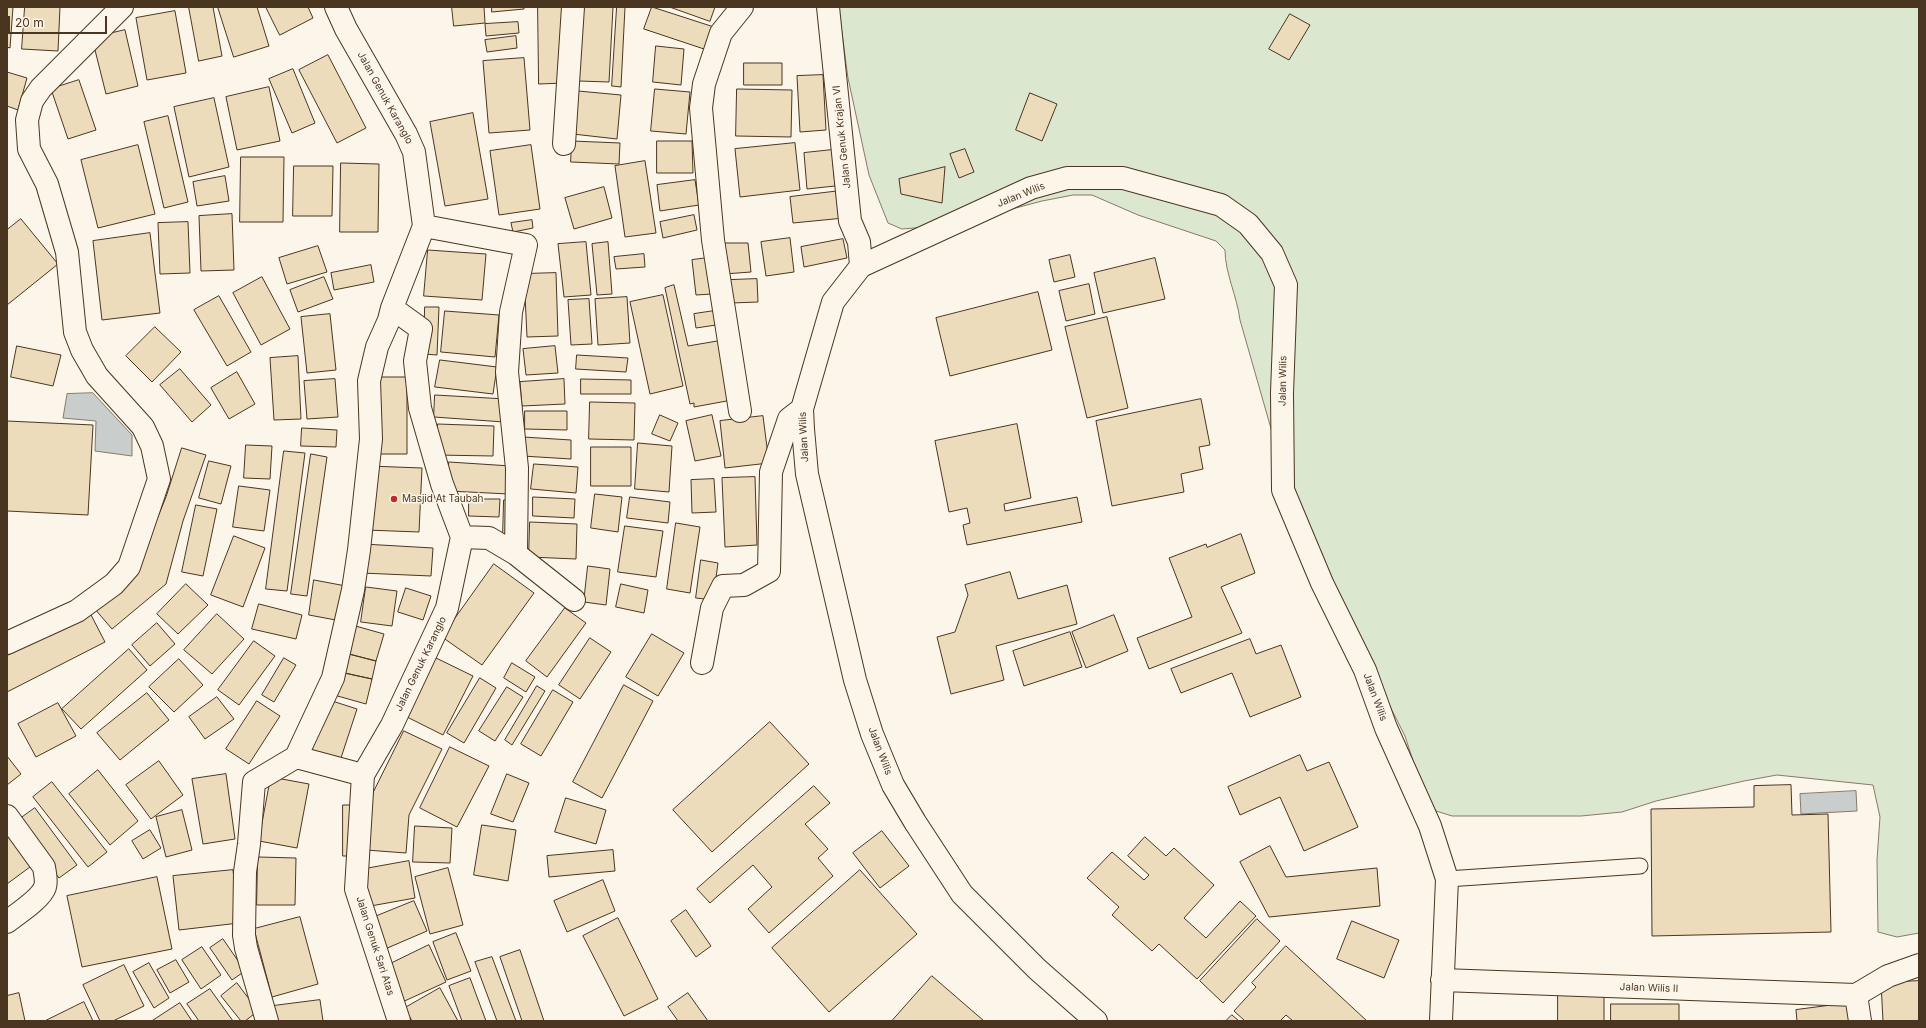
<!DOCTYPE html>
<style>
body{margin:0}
#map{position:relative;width:1926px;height:1028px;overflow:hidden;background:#fbf6e9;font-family:Inter,sans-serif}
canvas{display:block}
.frame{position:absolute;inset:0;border:8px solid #4a3520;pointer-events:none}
.scale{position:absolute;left:8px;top:16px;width:99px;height:18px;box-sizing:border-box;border:2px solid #4a3520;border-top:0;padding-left:5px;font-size:12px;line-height:14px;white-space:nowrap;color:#4a3520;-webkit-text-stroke:3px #fbf6e9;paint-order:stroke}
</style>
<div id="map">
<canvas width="1926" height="1028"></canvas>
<div class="frame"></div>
<div class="scale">20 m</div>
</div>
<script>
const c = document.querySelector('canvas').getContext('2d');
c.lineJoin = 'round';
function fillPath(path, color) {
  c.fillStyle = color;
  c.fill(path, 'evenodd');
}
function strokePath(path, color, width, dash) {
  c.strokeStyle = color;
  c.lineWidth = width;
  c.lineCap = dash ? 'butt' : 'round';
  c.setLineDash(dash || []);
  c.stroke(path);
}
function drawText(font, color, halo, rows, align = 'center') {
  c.font = font + ' Inter,sans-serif';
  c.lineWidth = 3;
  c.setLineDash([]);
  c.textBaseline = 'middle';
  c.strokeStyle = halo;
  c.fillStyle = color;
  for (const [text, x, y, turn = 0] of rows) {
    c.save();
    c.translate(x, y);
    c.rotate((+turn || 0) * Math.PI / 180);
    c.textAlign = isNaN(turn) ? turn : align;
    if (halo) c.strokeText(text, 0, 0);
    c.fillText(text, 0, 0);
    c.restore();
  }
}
const green = new Path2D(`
 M839,7h1080v926l-22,4 -19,-5 -1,-72 3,-43 -7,-32 -96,-10 -33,6 -88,20 -34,11 -41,4h-129l-19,-6 -19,-46 -9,-28 -41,-81 -86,-202 -38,-133c-3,-24 -15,-47 -15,-70l-9,-9 -78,-26 -46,-20h-19l-31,6 -75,20 -28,5 -37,3 -14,-6 -19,-48 -21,-97z`);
fillPath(green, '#dce7d0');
strokePath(green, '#887966', 1);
const water = new Path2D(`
 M93,393l39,42v21l-37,-5 1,-30 -33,-3 4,-24z
 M1856,791l1,20 -56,3 -1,-20z`);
fillPath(water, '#c9cecd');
strokePath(water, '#887966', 1);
const building = new Path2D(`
 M7,7h6l-3,41 -3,-1z
 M25,7h35l-2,44 -36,-2z
 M189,7h24l9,49 -23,5z
 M218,7h39l12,39 -35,11z
 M266,7h42l5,11 -33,17z
 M452,7h32l1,16 -31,3z
 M492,7h32v2l-32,3z
 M538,7h24l2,76 -25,1z
 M583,7h30l-4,75 -30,-1z
 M617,7h8l-4,80 -9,-1z
 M652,7l62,20 -7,23 -63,-21z
 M670,7h45l-5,14z
 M175,11l11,62 -39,7 -11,-62z
 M1290,14l20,11 -21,35 -20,-11z
 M518,22l1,11 -33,3 -1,-12z
 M125,30l13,56 -32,8 -14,-56z
 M516,36l1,12 -30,4 -2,-12z
 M656,46l28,3 -3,36 -28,-3z
 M328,55l38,73 -29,15 -38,-73z
 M524,58l6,72 -41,3 -6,-72z
 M744,63h38v22h-38z
 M293,69l22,54 -23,10 -23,-54z
 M7,72l20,6 -9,32 -11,-4z
 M823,75l3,55 -26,2 -3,-56z
 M79,80l17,50 -28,9 -17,-50z
 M269,87l11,54 -43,9 -11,-53z
 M655,89l35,3 -4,42 -35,-3z
 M737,89l55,1 -1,47 -55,-1z
 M578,91l43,4 -4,44 -44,-5z
 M1030,93l27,11 -15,37 -26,-11z
 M214,98l15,69 -40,10 -15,-70z
 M473,113l15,86 -43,7 -15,-84z
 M168,116l20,86 -24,6 -20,-86z
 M572,141l48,2 -1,21 -48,-2z
 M657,141h35l1,32h-36z
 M795,143l5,47 -60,7 -5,-48z
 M138,145l17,69 -57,14 -17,-68z
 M531,145l9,64 -41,6 -9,-64z
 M965,149l9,23 -15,6 -9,-24z
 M832,150l3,36 -28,3 -3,-36z
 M241,157h43l-1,65h-43z
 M645,161l11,72 -31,4 -10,-71z
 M341,163l38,1 -1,68h-38z
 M294,166h39l-1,50h-39z
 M945,167l-3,36 -41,-9 -2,-15z
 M225,176l4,25 -32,5 -4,-24z
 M695,180l4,25 -39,6 -3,-26z
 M604,187l8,31 -38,11 -9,-31z
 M840,191l4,27 -51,5 -3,-26z
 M232,214l2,56 -33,1 -2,-55z
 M694,215l3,15 -34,8 -3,-16z
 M21,219l37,45 -51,41v-75z
 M532,220l1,8 -20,4 -2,-9z
 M188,222l2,51 -30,1 -2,-51z
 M150,233l10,80 -58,7 -9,-79z
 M790,238l4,34 -28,4 -5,-34z
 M843,239l4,19 -43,9 -3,-20z
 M586,242l5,53 -27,2 -6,-53z
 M608,242l4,52 -15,1 -5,-51z
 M723,243h25l3,29 -27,2z
 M318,246l9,26 -40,12 -8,-26z
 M428,250l58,4 -4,46 -58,-4z
 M644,254l1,13 -29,2 -2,-12z
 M1070,255l5,22 -21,5 -5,-22z
 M708,258l4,36 -16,1 -4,-35z
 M1155,258l10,41 -62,14 -9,-40z
 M371,265l3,17 -40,8 -3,-17z
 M556,273l2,63 -31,1 -3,-63z
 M262,277l28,52 -29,16 -28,-52z
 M324,277l9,22 -35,13 -8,-22z
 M757,279l1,23 -27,1 -1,-23z
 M1089,284l6,30 -29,7 -7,-30z
 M674,285l14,61 35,-6 9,60 -38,7v-4l-4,1 -25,-116z
 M1038,292l14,58 -102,26 -14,-58z
 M663,295l20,91 -33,8 -20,-92z
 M219,296l32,56 -24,14 -33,-56z
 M627,297l3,46 -32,2 -3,-46z
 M589,299l3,45 -21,1 -3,-45z
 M425,307h14l-2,48 -13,-1z
 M445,311l54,4 -4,42 -54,-5z
 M714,311l2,14 -20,3 -2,-14z
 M330,314l6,56 -29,3 -6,-56z
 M1107,317l21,91 -41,10 -22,-91z
 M155,327l26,25 -29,30 -26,-26z
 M17,346l44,9 -8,31 -42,-9z
 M555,346l3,27 -32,2 -3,-26z
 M577,355l51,3 -2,14 -50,-3z
 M298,356l3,63 -27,1 -4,-62z
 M440,360l57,7 -4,27 -58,-7z
 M180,369l31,36 -19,17 -32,-37z
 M237,372l18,32 -26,15 -18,-31z
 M376,377h31v77h-31z
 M335,379l3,38 -31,2 -3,-38z
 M564,379l1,25 -43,2 -2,-24z
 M581,379l50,1v14h-50z
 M435,395l71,4 -2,23 -70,-5z
 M1201,399l9,46 -11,2 4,22 -22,5 3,18 -72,14 -16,-85z
 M590,402l45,1 -1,37 -45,-1z
 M525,411h42v19l-42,-1z
 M660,415l18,8 -8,18 -18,-7z
 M712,415l9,41 -26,5 -9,-40z
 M763,416l6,47 -44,5 -5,-47z
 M7,421l86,4 -5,90 -81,-4z
 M438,424l56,2 -1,30 -57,-1z
 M1017,424l14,74 -27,6 1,7 72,-14 5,25 -115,23 -4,-20 7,-2 -3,-15 -18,4 -14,-71z
 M302,428l35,2 -1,17 -35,-1z
 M523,437l48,3v19l-49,-3z
 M638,443l34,3 -3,46 -34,-3z
 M246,445l26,1 -2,33 -26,-1z
 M591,447h40v39h-40z
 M182,448l24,7 -23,66 -17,63 -54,45 -18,-21 40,-33 32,-78z
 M284,451l21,2 -18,138 -21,-2z
 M311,454l16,3 -20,139 -16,-2z
 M209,461l22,5 -10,38 -22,-6z
 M449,462l62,4 -2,28 -61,-3z
 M534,464l44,3 -2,26 -45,-4z
 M369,466l53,2 -3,64 -53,-2z
 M755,477l2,68 -32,2 -3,-69z
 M714,479l2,33 -24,1 -1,-33z
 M239,486l31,4 -6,41 -31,-4z
 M595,494l27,3 -4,35 -27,-4z
 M533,497l42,2 -1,19 -41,-2z
 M630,497l40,5 -2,21 -41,-5z
 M469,499h31l-1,18 -30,-1z
 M504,500h10l-1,35h-10z
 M196,505l21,4 -14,67 -21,-4z
 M530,522l47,2 -1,35 -47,-2z
 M676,523l24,4 -10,66 -23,-4z
 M625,526l38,5 -7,46 -38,-5z
 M1241,534l14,39 -34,14 21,46 -93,36 -12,-31 55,-21 -23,-59 37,-14 1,3z
 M234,536l31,12 -22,59 -32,-12z
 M363,544l70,4 -2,28 -70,-3z
 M701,560l17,3 -5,37 -17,-2z
 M494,564l40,29 -52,72 -40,-28z
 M588,566l22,3 -4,36 -22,-3z
 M1010,572l8,27 49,-14 10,39 -81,22 8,34 -53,14 -14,-57 18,-5 13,-37 -3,-10z
 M314,580l32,6 -5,35 -32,-6z
 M186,584l22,21 -30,29 -21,-20z
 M621,584l27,6 -4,23 -28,-6z
 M366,587l31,4 -5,35 -31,-4z
 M406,588l25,8 -8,24 -25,-8z
 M259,604l43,11 -6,24 -44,-10z
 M565,608l21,15 -39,54 -21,-16z
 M90,613l15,29 -98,50v-36z
 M217,614l27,25 -32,35 -28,-24z
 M1114,615l14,36 -42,17 -14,-36z
 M157,623l18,21 -25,22 -18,-21z
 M352,625l32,9 -8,27 -31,-8z
 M1070,632l12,35 -58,19 -11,-35z
 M652,634l32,19 -26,43 -32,-19z
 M590,638l21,14 -31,47 -21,-14z
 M1250,639l6,15 25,-9 20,52 -51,20 -18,-44 -51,20 -10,-24z
 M254,641l21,15 -36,49 -21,-15z
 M129,649l18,21 -66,59 -19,-20z
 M345,653l31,8 -4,18 -32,-7z
 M434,657l39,19 -30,59 -38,-19z
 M284,658l12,7 -22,37 -12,-7z
 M179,659l24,26 -29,27 -25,-25z
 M512,663l23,14 -9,15 -22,-14z
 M340,672l32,7 -6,25 -32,-9z
 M480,678l16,10 -32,55 -17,-10z
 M624,685l29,16 -51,97 -29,-16z
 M537,686l8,5 -33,54 -7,-5z
 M507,687l16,10 -28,44 -16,-10z
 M553,690l20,12 -32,54 -20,-12z
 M147,693l22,27 -49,40 -23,-27z
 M217,697l17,22 -29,20 -16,-22z
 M326,699l31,10 -18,55 -31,-9z
 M257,701l23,15 -31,48 -23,-15z
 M58,703l18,33 -40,21 -18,-33z
 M770,722l39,42 -97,88 -39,-42z
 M404,731l38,18 -33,66 -3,38 -40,-3 5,-53z
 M450,747l39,19 -32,61 -37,-19z
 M1300,755l7,16 22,-9 29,65 -54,24 -24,-54 -40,18 -12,-28z
 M7,756l14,18 -14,11z
 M159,761l24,34 -32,24 -25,-34z
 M98,770l40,51 -28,24 -41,-51z
 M226,774l9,65 -32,5 -11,-65z
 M507,774l22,9 -16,39 -22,-8z
 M271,777l38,7 -12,64 -38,-7z
 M52,782l55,70 -19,15 -55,-70z
 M1791,785l1,30 36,-1 3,118 -179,4 -1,-127 103,-2v-21z
 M814,786l16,17 -25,21 23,25 -10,9 15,18 -64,57 -21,-24 24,-22 -19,-22 -43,38 -13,-14z
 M566,798l40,12 -10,34 -41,-12z
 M343,805h14v51h-14z
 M35,808l42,57 -18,13 -42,-57z
 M182,810l10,40 -26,7 -10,-40z
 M482,825l34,5 -8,51 -34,-6z
 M415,826l37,2 -2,35 -37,-1z
 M150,830l11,18 -18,11 -11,-18z
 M882,831l27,35 -29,22 -27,-35z
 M7,833l27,31 -27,20z
 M1145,837l21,19 8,-8 40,37 -30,33 22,20 34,-37 16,15 -59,63 -38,-35 -7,7 -40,-36 7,-8 -32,-29 25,-26 32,28 5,-5 -21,-19z
 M1270,846l16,31 91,-9 3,38 -111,11 -29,-55z
 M613,850l2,21 -66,6 -2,-21z
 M258,857l38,1 -1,47h-38z
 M409,861l6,37 -50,9 -6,-37z
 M448,868l15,57 -33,9 -15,-57z
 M233,870l6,53 -60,7 -6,-54z
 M860,870l57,64 -88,78 -57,-64z
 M157,877l15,72 -90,18 -15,-71z
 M603,880l12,31 -48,21 -13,-31z
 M414,901l13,30 -42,18 -13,-31z
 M686,910l25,36 -15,11 -25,-36z
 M300,917l18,67 -46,13 -18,-68z
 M618,918l40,81 -34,17 -41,-80z
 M1257,919l23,22 -57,62 -23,-22z
 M1352,921l47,19 -15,38 -47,-19z
 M456,933l15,38 -24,9 -14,-38z
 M223,939l22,32 -13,9 -22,-32z
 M429,945l17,37 -48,22 -12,-38z
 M1286,946l81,75h-74l-7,-6 -6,6h-35l-11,-10 22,-24 -4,-4z
 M202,947l19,28 -20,14 -19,-29z
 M520,950l24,71h-22l-22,-64z
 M492,957l24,64h-19l-22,-59z
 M176,960l13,22 -19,11 -13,-23z
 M149,963l20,35 -15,10 -21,-36z
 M124,965l20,41 -31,15h-13l-17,-36z
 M932,976l52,45h-92z
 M470,978l16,43h-24l-13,-35z
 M1919,981v40h-36l-2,-38z
 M237,983l21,28 -13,10h-4l-20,-25z
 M440,988l18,33h-46l-7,-13z
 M210,989l23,32h-34l-12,-17z
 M1558,991h46v30h-46z
 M19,993l6,28h-18v-25z
 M688,993l20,28h-30l-10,-14z
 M320,1000l3,21h-48l-2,-15z
 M84,1002l9,19h-48z
 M180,1003l12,18h-40z
 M1850,1003l3,18h-56l-1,-11z
 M1611,1004h68v17h-68z
 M1232,1015l7,6h-13z`);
fillPath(building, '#ecdcbc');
strokePath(building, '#4a3520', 1);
const lane = new Path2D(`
 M1447,879l193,-13`);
const street = new Path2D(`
 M336,7l10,22 60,105 8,18 10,74 -32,82 29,21 -6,32 5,47 22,76 20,53 -15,71 -55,117 -29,50 -7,114 43,132
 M828,7l22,214 9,21 2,24
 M564,144l9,-137
 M424,226l102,19 -15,67 -4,60 10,96 -1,86
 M740,411l-27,-171 -12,-132 3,-24 17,-51 21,-26
 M462,537l27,1 27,16 58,46
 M7,643l70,-32 37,-27 15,-17 30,-88 -7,-33 -9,-19 -46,-51 -15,-26 -7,-18 -8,-80 -20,-68 -18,-35 -2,-29 5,-19 9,-13 81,-81
 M702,663l10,-55 11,-22 21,-1 25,-14 2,-99 18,-53 13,-10
 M296,757l67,18
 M7,816l37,51c1,7 3,14 1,20 -4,12 -28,27 -38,35
 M1442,980l414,15 32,-19 31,-11
 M1856,995l4,26
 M267,1021l-21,-73 -2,-13 1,-63 4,-28 5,-62 42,-25 37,-79 20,-88 6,-40 12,-111 -2,-58 8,-34 12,-27 3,-12
 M1096,1021l-59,-52 -75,-75 -47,-72 -22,-37 -21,-51 -17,-54 -48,-206 -4,-45 -1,-20 31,-107 28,-36 170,-78 36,-10h56l98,27 27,19 24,29 14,32 -4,108 1,97 39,93 43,87 21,58 44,98 17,53 -6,142`);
strokePath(lane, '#4a3520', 17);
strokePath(street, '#4a3520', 24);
strokePath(lane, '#fbf6e9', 15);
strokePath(street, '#fbf6e9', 22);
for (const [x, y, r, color] of [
 [394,499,4,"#c62828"]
]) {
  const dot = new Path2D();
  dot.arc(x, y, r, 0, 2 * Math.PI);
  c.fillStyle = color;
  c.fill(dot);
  strokePath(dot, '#fbf6e9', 1.5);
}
drawText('10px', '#4a3520', '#fbf6e9', [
 ["Jalan Genuk Karanglo",385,98,61],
 ["Jalan Genuk Krajan VI",842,137,-96],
 ["Jalan Wilis",1021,195,-22],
 ["Jalan Wilis",1283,381,-89],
 ["Jalan Wilis",804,437,-93],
 ["Jalan Genuk Karanglo",421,664,-64],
 ["Jalan Wilis",1375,697,69],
 ["Jalan Wilis",880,751,69],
 ["Jalan Genuk Sari Atas",375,946,72],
 ["Jalan Wilis II",1649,988,2]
]);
drawText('10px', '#4a3520', '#fbf6e9', [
 ["Masjid At Taubah",402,499]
], 'left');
</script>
